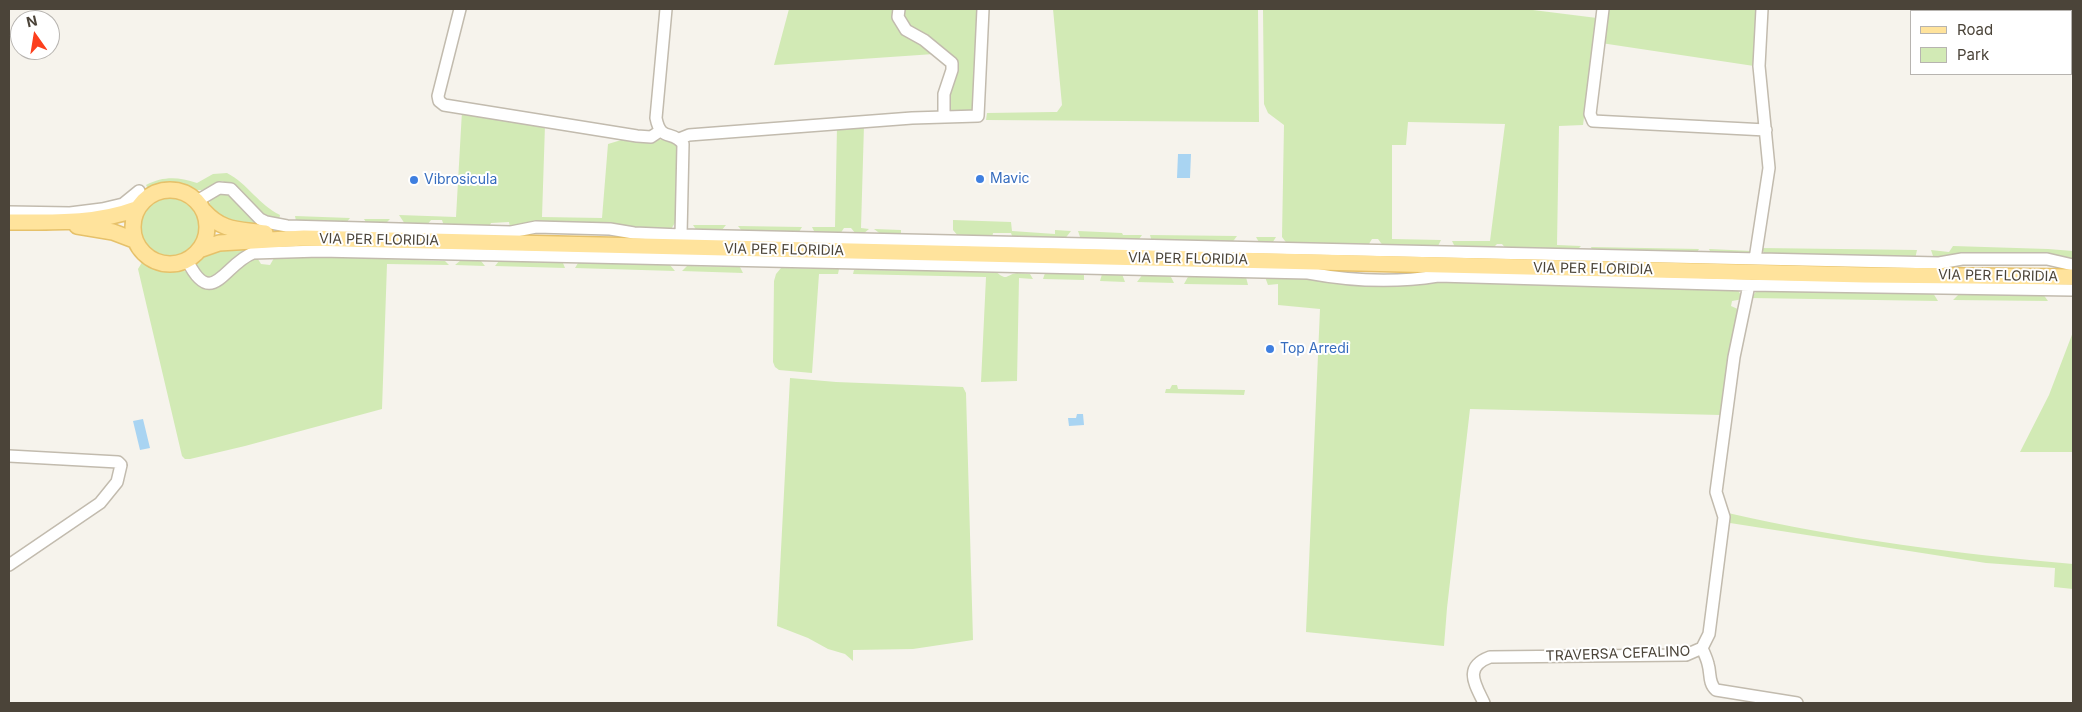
<!DOCTYPE html>
<style>
body{margin:0}
#map{position:relative;width:2082px;height:712px;overflow:hidden;background:#f6f3ec;font-family:Inter,sans-serif}
canvas{display:block}
.frame{position:absolute;inset:0;border:10px solid #4b4439;pointer-events:none}
.legend{position:absolute;left:1910px;top:10px;width:162px;height:65px;box-sizing:border-box;background:#fff;border:1px solid #b7b4b0;margin:0;padding:6px 9px;list-style:none;font-size:15px;color:#4b4439}
.legend li{display:flex;align-items:center;gap:10px;height:25px}
.legend b{width:25px;border:1px solid #b7b4b0}
.north{position:absolute;left:10px;top:10px;width:50px;height:50px;box-sizing:border-box;background:#fff;border:1px solid #b7b4b0;border-radius:50%;rotate:347deg;font-size:14px;font-weight:700;line-height:20px;text-align:center;color:#4b4439}
.north::after{content:'';display:block;margin:auto;width:18px;height:22px;background:#fc3f1d;clip-path:polygon(50% 0,100% 100%,50% 72%,0 100%)}
</style>
<div id="map">
<canvas width="2082" height="712"></canvas>
<div class="frame"></div>
<ul class="legend">
<li><b style="height:6px;background:#ffe39c"></b>Road</li>
<li><b style="height:14px;background:#d2eab5"></b>Park</li>
</ul>
<div class="north">N</div>
</div>
<script>
const c = document.querySelector('canvas').getContext('2d');
c.lineJoin = 'round';
function fillPath(path, color) {
  c.fillStyle = color;
  c.fill(path, 'evenodd');
}
function strokePath(path, color, width, dash) {
  c.strokeStyle = color;
  c.lineWidth = width;
  c.lineCap = dash ? 'butt' : 'round';
  c.setLineDash(dash || []);
  c.stroke(path);
}
function drawText(font, color, halo, rows, align = 'center') {
  c.font = font + ' Inter,sans-serif';
  c.lineWidth = 4;
  c.setLineDash([]);
  c.textBaseline = 'middle';
  c.strokeStyle = halo;
  c.fillStyle = color;
  for (const [text, x, y, turn = 0] of rows) {
    c.save();
    c.translate(x, y);
    c.rotate((+turn || 0) * Math.PI / 180);
    c.textAlign = isNaN(turn) ? turn : align;
    if (halo) c.strokeText(text, 0, 0);
    c.fillText(text, 0, 0);
    c.restore();
  }
}
fillPath(new Path2D(`
 M789,9h107l14,27 24,18 -160,11z
 M901,9h80l-5,105h-30v-19l8,-25 -46,-41z
 M1053,9h205l1,113 -273,-2 1,-7 66,-1h4l5,-7z
 M1358,9h167l72,9 -14,107 -24,1 -2,119 24,1 -6,6 -68,-2 -5,-6h-5l-6,6 -35,-1 -4,-8h38l15,-117 -97,-2 -2,23h-14v94l49,1 -4,8 -53,-1 -6,-8h-6l-5,8 -79,-2 -6,-8 2,-112 -16,-12 -4,-9 -1,-94h95z
 M1606,9h153l-5,57 -153,-23z
 M1938,9h135v45l-2,-1v-42h-125z
 M462,111l83,14 -3,92 60,1 6,-74 20,-6 43,2 9,5 -1,71 -9,15 -160,-4 -1,-5 -18,1 -2,4 -45,-1 -2,-6h-11l-4,5 -22,-1 -6,-9 57,2z
 M864,125l-3,103 8,1 -6,5h-7l-5,-6h-7l-4,6 -25,-1 -3,-6h23l2,-100z
 M227,173c21,11 32,32 53,42l-1,6 -12,-2 -38,-35 -7,-3 -20,9h-5l-18,-7 -19,2 -12,4 -2,-4c18,-9 32,-8 51,-2l16,-9z
 M215,193l13,1 36,33 -40,-6 -15,-12 1,-9z
 M137 226a33 33 0 1 1 66 0a33 33 0 1 1-66 0Z
 M295,216l55,2 -4,5 -50,-2z
 M364,219h26l-6,6 -17,-1z
 M953,220l58,2 1,9 43,3v-4l16,1 -7,9 -51,-1 -2,-6h-18l-1,6 -33,-2 -6,-7z
 M693,225h33l-5,6h-24z
 M738,226l64,1 -3,5 -57,-1z
 M874,229l27,1v5h-19z
 M1078,231l44,2 1,2h19l-5,7 -56,-2z
 M1150,235l87,1 -6,8 -79,-2z
 M1256,237h20l-5,8 -11,-1z
 M1953,246l95,3 25,2v10l-139,-2 -3,-9 18,2z
 M1591,247l108,2 -3,5 -103,-2z
 M250,248l-11,6 -22,23 -6,2 -9,-2 -6,-13 1,-3 17,-10z
 M1761,248l156,2 -2,9 -149,-3z
 M1709,249l43,2 -4,4h-36z
 M256,256l5,8 9,1 4,-7 50,-1 121,4 4,4 -62,-1 -5,145 -137,37 -55,13h-5l-3,-3 -44,-187 6,-10 18,11h20l7,3 12,14h13l31,-26z
 M461,260l20,1 4,5 -30,-1z
 M499,261l64,2 2,5 -70,-2z
 M578,263l92,2 5,6 -100,-3z
 M687,266l53,1 3,6 -61,-2z
 M781,268l58,1 -1,5h-19l-7,99 -33,-3 -4,-3 -2,-5 1,-81 2,-7z
 M854,270l141,1c13,11 10,4 22,2 4,0 9,1 13,1l3,5 -14,-1 -2,103 -36,1 5,-105 -133,-3z
 M1045,273l39,1v6l-41,-1z
 M1102,274h20l3,8 -25,-1z
 M1143,274l27,1 4,8 -37,-1z
 M1189,275l57,2 2,8 -64,-1z
 M1265,277l46,1 26,5 78,2 25,-4 298,9 5,9 -11,2 -1,5 9,4 -19,105 -251,-6 -23,199 -3,38 -138,-14 14,-323 -42,-4v-21l-10,1z
 M1758,289l175,4 5,8 -187,-3z
 M1959,294h84l5,7 -95,-1z
 M2073,332v120h-53l29,-57z
 M790,378l46,4 127,5 3,6 7,247 -60,9 -60,1v11l-8,-7 -17,-5 -20,-11 -31,-12z
 M1172,385h5l1,4 67,1 -1,5 -79,-2 1,-4h4z
 M1728,513c113,26 230,41 345,51v25l-19,-2 1,-19 -69,-5 -256,-40z`), '#d2eab5');
fillPath(new Path2D(`
 M1178,154h13l-1,24h-13z
 M1077,414h6l1,11 -15,1 -1,-8h8z
 M143,419l7,29 -10,2 -7,-29z`), '#a9d4f2');
const minor = new Path2D(`
 M460,9l-22,87 1,5 5,4 193,31 14,1 9,-6
 M666,9l-10,109c5,25 16,11 27,26l-2,91
 M899,9l-1,8 8,13 18,10 28,23v7l-8,24v22
 M1603,9l-13,105 3,7 173,9
 M679,139l10,-4 223,-17 66,-2 5,-107
 M197,201l22,-13 12,1 29,30 6,3 21,4 224,6 25,-5 74,2 24,4 47,2 1258,28 23,-4h85l26,6
 M9,212l61,1 32,-4 21,-5 16,-13
 M1755,259l14,-91 -10,-102 3,-57
 M187,260c25,51 37,4 66,-7l67,-2 988,22c43,8 87,10 130,3l311,9 324,5
 M9,456l109,6 3,3 -4,17 -17,21 -91,62
 M1702,648c2,5 5,11 6,16 3,9 0,19 8,26l81,13
 M1484,703c-9,-19 -21,-36 6,-46l196,-2 16,-7 7,-14 15,-117 -8,-25 18,-135 15,-72`);
const major = new Path2D(`
 M133 227a37 37 0 1 1 74 0a37 37 0 1 1-74 0Z
 M204,211c19,21 35,18 61,22
 M9,222c42,0 87,2 127,-13
 M77,226l36,6 21,8
 M199,250l20,-7 85,-5 1561,37 208,2`);
strokePath(minor, '#c2bbae', 14);
strokePath(major, '#e6c16a', 18);
strokePath(minor, '#fff', 11);
strokePath(major, '#ffe39c', 15);
for (const [x, y, r, color] of [
 [980,179,5,"#3f7fe0"],
 [414,180,5,"#3f7fe0"],
 [1270,349,5,"#3f7fe0"]
]) {
  const dot = new Path2D();
  dot.arc(x, y, r, 0, 2 * Math.PI);
  c.fillStyle = color;
  c.fill(dot);
  strokePath(dot, '#fff', 2);
}
drawText('14px', '#366cbe', '#fff', [
 ["Mavic",990,179],
 ["Vibrosicula",424,180],
 ["Top Arredi",1280,349]
], 'left');
drawText('14px', '#4b4439', '#fff', [
 ["VIA PER FLORIDIA",379,240,1],
 ["VIA PER FLORIDIA",784,250,1],
 ["VIA PER FLORIDIA",1188,259,1],
 ["VIA PER FLORIDIA",1593,269,1],
 ["VIA PER FLORIDIA",1998,276,1],
 ["TRAVERSA CEFALINO",1618,654,-2]
]);
</script>
